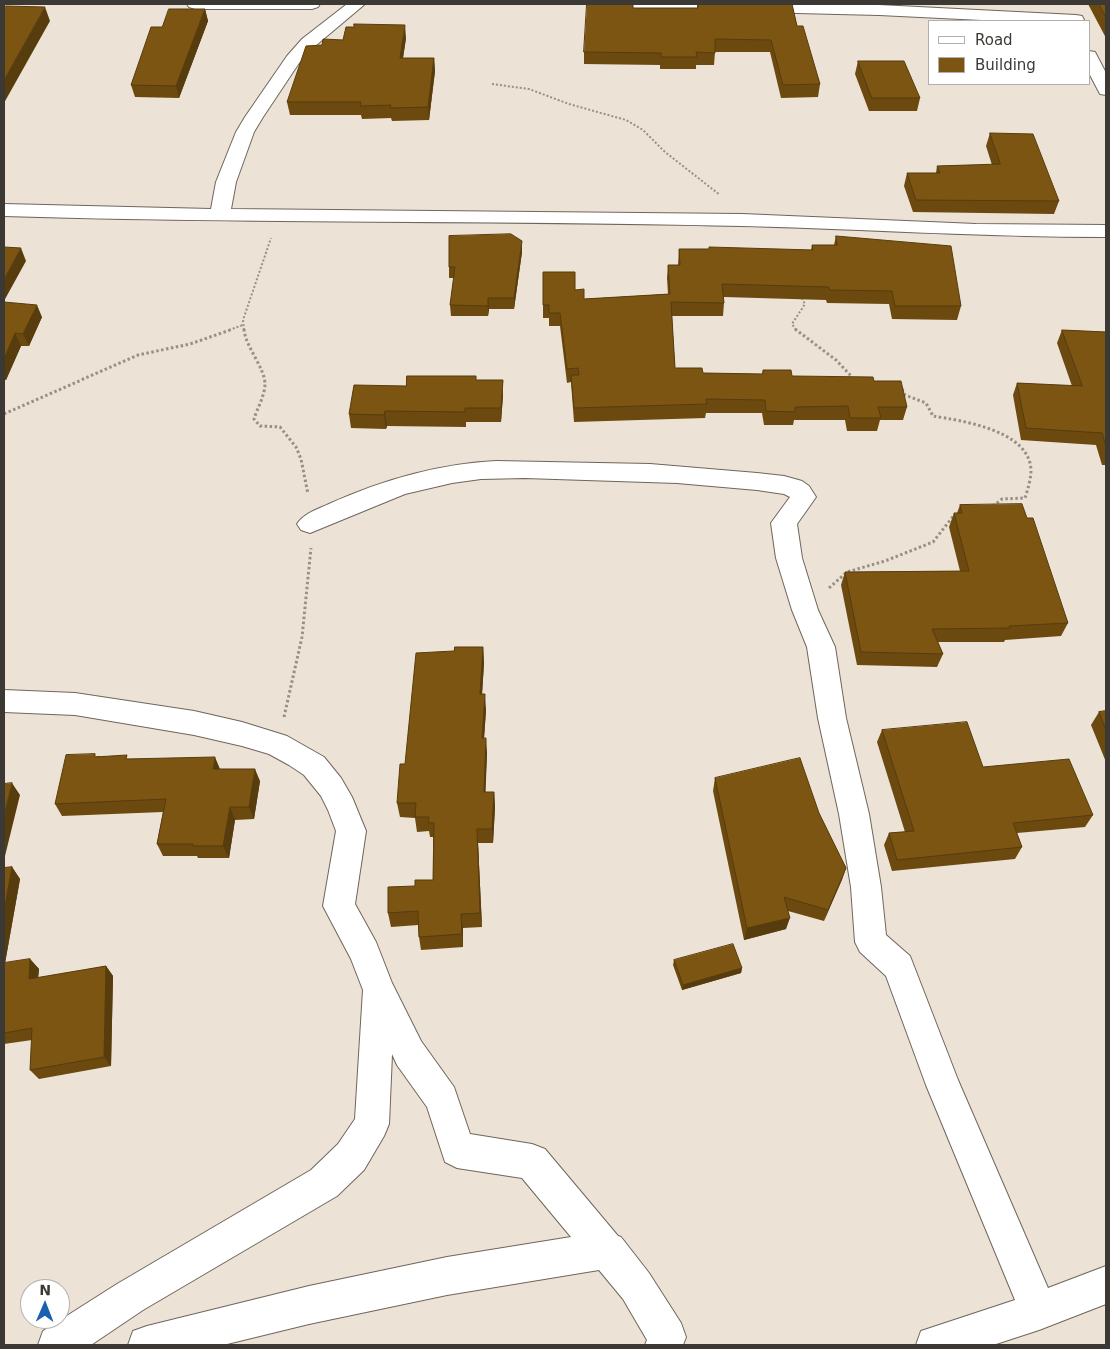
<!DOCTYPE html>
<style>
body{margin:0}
#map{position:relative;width:1110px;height:1349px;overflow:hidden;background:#ece2d5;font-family:"DejaVu Sans",sans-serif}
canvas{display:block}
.frame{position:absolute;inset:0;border:5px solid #3c3934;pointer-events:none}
.legend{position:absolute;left:928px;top:20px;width:162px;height:65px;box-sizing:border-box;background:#fff;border:1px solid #b1b0ae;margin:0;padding:6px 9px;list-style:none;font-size:15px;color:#3c3934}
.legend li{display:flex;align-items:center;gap:10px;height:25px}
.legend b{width:25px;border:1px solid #b1b0ae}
.north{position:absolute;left:20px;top:1279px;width:50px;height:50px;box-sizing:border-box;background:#fff;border:1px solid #b1b0ae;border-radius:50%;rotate:1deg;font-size:14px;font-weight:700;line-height:20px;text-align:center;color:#3c3934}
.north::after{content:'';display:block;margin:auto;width:18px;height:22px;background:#1a60b0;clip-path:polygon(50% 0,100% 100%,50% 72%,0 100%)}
</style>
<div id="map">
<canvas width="1110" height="1349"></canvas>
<div class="frame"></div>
<ul class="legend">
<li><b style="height:6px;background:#fff"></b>Road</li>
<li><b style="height:14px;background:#7c5512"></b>Building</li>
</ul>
<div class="north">N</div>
</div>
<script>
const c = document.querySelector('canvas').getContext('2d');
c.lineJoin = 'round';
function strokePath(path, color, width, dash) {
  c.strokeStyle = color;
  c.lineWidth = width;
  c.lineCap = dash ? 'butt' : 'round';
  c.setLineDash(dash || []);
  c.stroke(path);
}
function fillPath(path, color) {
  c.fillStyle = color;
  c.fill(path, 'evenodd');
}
const minor = new Path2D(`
 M187,4h133l-2,3 -6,2h-117l-6,-2z
 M347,4h18l-51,43 -15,16 -36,54 -9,15 -18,50 -5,27 511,5 234,10 130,1v12c-122,0 -243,-8 -365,-11 -246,-6 -492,-2 -737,-10v-12l207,5 5,-27 20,-50 9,-15 42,-61 15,-17z
 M625,4l254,1 197,10 6,1 2,4 -82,1 -123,-6 -246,-6 -6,-2z
 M1089,51l6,1 11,21v22l-6,-1 -11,-21z
 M496,461l154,3 107,9 27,3 18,5 7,5 7,11 -19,27 5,34 16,52 17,37 11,71 23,96 12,73 5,48 24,21 48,124 90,208 58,-22v38l-67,26 -46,15h-77l5,-14 94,-31 -89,-215 -40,-109 -26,-24 -5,-10 -4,-55 -12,-73 -21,-96 -11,-71 -15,-37 -16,-52 -5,-35 19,-26 -6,-3 -27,-4 -80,-7 -152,-5 -44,1 -29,4 -47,11 -95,39 -9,-3 -4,-6c7,-11 21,-15 32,-20 53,-24 109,-40 167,-43z
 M4,690l71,3 119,18 48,11 45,14 37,21 17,21 11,19 14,34 -11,73 21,38 16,41 29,58 33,46 16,47 62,10 13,5 73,87 3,1 28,36 32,50 5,14 -3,8h-38l2,-5 -24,-41 -24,-29 -152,25 -138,29 -86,21h-95l5,-14 14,-5 162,-40 138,-29 124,-20 -49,-59 -65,-10 -12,-6 -18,-55 -30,-42 -5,-11 -3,70 -5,12 -20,34 -27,26 -194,114 -52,35h-53l5,-14 74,-47 194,-114 27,-26 17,-25 8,-129 -12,-31 -28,-53 13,-75 -8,-21 -7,-14 -17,-21 -15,-10 -20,-11 -27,-8 -48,-11 -119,-20 -71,-3z`);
strokePath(minor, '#6f665b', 2);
strokePath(new Path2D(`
 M492,84l37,5 40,15 57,16 17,10 22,22 55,43
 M229,330l14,-5
 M244,330l-1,-10 28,-82
 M796,330l-4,-6 13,-20 -5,-9`), '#979087', 2, [2, 2]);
strokePath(new Path2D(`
 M244,329c1,17 21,39 21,55 0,11 -8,25 -11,35l6,7 20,1 16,20 5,12 7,35
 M795,329l41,31 17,18
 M902,389l3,6 21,8 7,13c29,5 88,13 97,47 3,11 -2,25 -5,35l-23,1 -9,7
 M4,414l134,-59 52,-11 43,-15
 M829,588l18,-16 38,-11 48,-19 22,-28
 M284,717l18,-80 9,-89`), '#979087', 3, [2.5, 2.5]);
fillPath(minor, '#fff');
fillPath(new Path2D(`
 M697,4h95l5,22 23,58 -2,13 -37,1 -11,-46h-55l-1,13h-18v4h-36v-4l-76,-1v-12l113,-44z
 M1088,4h18v34z
 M205,9l3,12 -29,77 -44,-1 -4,-12 31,-58z
 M406,38l-3,20h31l1,13 -6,49 -37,1 -1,-3 -29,1 -1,-4h-71l-3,-13 35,-57 21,-5z
 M858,61l62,37 -3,13h-48l-14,-37z
 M976,84h36l-1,1h-34z
 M990,133l69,68 -5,13 -141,-2 -9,-26 3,-13h29l1,-7 55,-1 -6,-19z
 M836,236l125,70 -4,14 -65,-1 -3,-15 -62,-1 -1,-3 -102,-3v6l-1,13h-51l3,52 28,5 59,1 1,-4 29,6 82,5 33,26 -4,13h-23l-3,11h-30l-2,-11h-51l-1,5h-29l-2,-12h-56l-1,5 -131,4 -3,-40 -4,1 -7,-57h-11v-8h-6v-46l32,18 9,9 84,-5 -1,-16 1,-13h10l1,-16 132,1 1,-5h22z
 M522,252l-8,57h-25l-1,7h-37l-1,-11 4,-27h-5v-11z
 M4,302l38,15 -13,29h-8l-15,34h-2z
 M1062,330l44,2v133h-4l-6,-20 -75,-5 -8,-45 4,-12 55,3 -15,-43z
 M476,380l27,15 -2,27h-35v5l-79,-1 -1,3 -35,-1 -2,-14 57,-28z
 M960,505l67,13 41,105 -7,13 -56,4 -1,2h-66l5,12 -6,13 -80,-2 -16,-80 4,-13 115,-1 -11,-44 5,-14h3z
 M483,647l1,16 -2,31 4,16 -2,28 3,15 -2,39h9l1,15 -2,36h-15l4,84 -19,1v19l-42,3 -2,-13 -1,-12 -27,2 -3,-14 27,-27 18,-6v-43h-3l-1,-6 -12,1 -2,-14 -15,-1 -3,-14 57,-152z
 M1106,711v51l-15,-37 8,-13z
 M882,730l101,37 110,48 -8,12 -68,6 5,14 -7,12 -123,12 -8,-26 5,-12 16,-1 -28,-90z
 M97,756l32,3 91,10 40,12 -6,38 -19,1 -6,38h-31l-1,-2h-34l-6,-12 6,-32 -101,4 -7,-12z
 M715,778l104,35 27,55 -22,53 -36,-10 -2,18 -42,11 -31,-149z
 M12,867l8,12 -15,84 25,-4 9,10 -1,9 68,-12 7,10 -2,90 -72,13 -9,-9 2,-30 -28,4v-176z
 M674,960l68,8 -1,5 -59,17 -9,-25z`), '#6b490f');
fillPath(new Path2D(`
 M45,7l5,14 -46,82v-23z
 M205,9l3,12 -29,77 -3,-12z
 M405,25l1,13 -5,33 -1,-13z
 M434,58l1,13 -6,49 -1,-13z
 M522,241v11l-8,57v-11z
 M21,248l5,13 -22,40v-22z
 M488,298l1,11 -1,7z
 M37,305l5,12 -13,29 -6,-12z
 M15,333l6,13 -15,34 -2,-4v-17z
 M503,380v15l-2,27v-14z
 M385,411l2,15 -1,3 -2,-14z
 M483,647l1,16 -3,47 -1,-16z
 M485,694l1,16 -3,43 -1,-15z
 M486,738l1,15 -2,54 -1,-15z
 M215,757l5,12h-7z
 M255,769l5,12 -6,38 -5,-12z
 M12,783l8,12 -16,65v-45z
 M494,792l1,15 -2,36 -1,-14z
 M230,807l5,13 -6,38 -6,-12z
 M477,829l1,14 4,84 -2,-14z
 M12,867l8,12 -16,90v-58z
 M846,868l-4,12 -18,41 4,-11z
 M461,914l2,14v19l-1,-13z
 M790,918l-4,11 -42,11 3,-12z
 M30,959l9,10 -2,21 -8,-11z
 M106,966l7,10 -2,90 -7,-9z
 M742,968l-1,5 -59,17 1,-5z`), '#573c0d');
const building = new Path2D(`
 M587,4h46v4h65v-4h94l5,22h6l17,58 -37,1 -12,-45 -56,-1v14l-19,-1 1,5h-36v-4l-77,-1z
 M1099,4h7v13z
 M6,6l39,1 -41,73v-70z
 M169,9h36l-29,77 -45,-1 20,-58h11z
 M354,24l51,1 -5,33h34l-6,49 -38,1 1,-3 -31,1 1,-4h-74l19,-56 16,-1 1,-6 20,1 3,-13h8z
 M858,61h46l16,37h-48z
 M990,133l43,1 26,67 -143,-1 -9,-27h33l-3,-7 63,-2z
 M511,234l11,7 -8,57h-26v8l-38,-1 5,-38h-6v-31z
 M836,236l115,10 10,60h-66l-3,-15 -62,-1 -1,-3 -107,-3 2,19 -53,-1 4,66h27l1,5 60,1v-4h28l1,6 81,1 1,4h27l6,26h-29l3,11h-31l-2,-12 -53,1v5l-29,-1 -1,-11 -59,-1 1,5 -133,4 -3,-33h8l-1,-7 -11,1 -7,-56h-11v-8h-6v-33h32v18l9,-1v10l86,-5 -2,-29h12l-1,-16h30v-2l104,3 -1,-5h25z
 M4,247l17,1 -17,31z
 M4,302l33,3 -14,29 -8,-1 -11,26z
 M1062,330l44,2v114l-4,-13 -76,-5 -9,-45 65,3z
 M407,376h69v4h27l-2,28h-36v4l-80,-1 -1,4 -35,-1 5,-29 52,1z
 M1022,504l5,14h6l35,105 -59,3 1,2 -78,1 11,25 -82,-2 -16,-80 124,-1 -15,-58h8l-2,-8z
 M455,647h28l-3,47h5l-3,44h4l-2,54h10l-2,37h-15l3,84 -19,1 1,20 -43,3 -1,-26 -30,2v-26l27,-1v-6h18l1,-57h-6l1,-6h-14l1,-14h-19l3,-39h5l11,-111 38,-2z
 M1106,711v19l-7,-18z
 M967,722l16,45 86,-8 24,56 -80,8 9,24 -125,13 -8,-27 25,-2 -32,-101z
 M95,754v3l32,-2 -1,4 89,-2 -2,12h42l-6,38h-19l-7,39h-30v-2h-36l9,-45 -111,5 11,-49z
 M800,758l19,55 27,55 -18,42 -44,-13 6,21 -43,10 -32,-150z
 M12,783l-8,32v-31z
 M12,867l-8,44v-43z
 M733,944l9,24 -59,17 -9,-25z
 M30,959l-1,20 77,-13 -2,91 -74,13 2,-42 -28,5v-70z`);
fillPath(building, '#7c5512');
strokePath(building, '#573c0d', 1);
</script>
